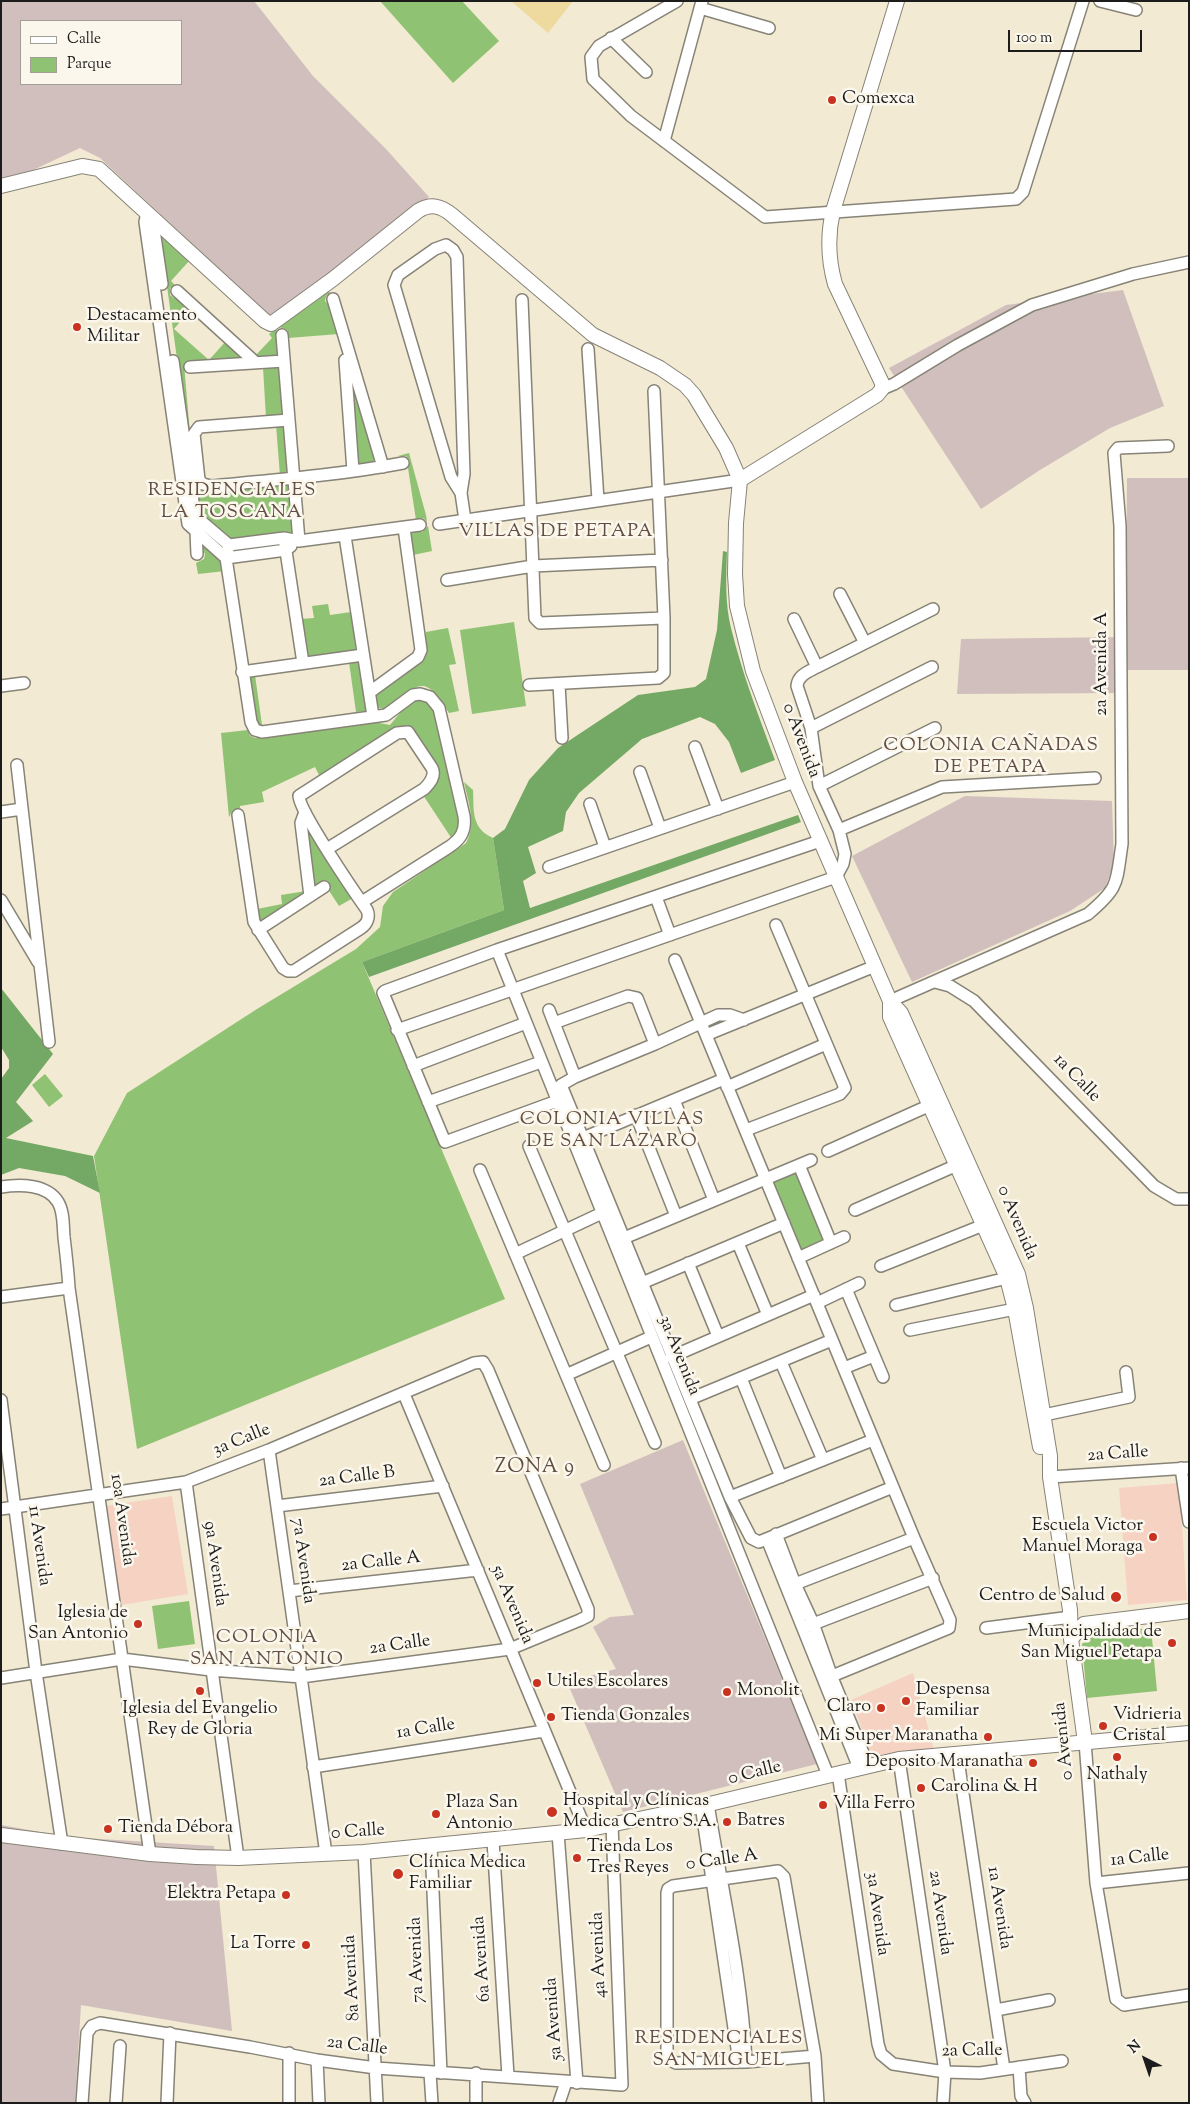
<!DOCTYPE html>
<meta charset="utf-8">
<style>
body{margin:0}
#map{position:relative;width:1190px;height:2104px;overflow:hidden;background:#f2ead2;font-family:"Sorts Mill Goudy",serif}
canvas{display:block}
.frame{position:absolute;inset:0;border:2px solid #1c1c1c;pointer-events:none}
.legend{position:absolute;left:20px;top:20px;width:162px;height:65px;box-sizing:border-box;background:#fbf7ec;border:1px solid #a29f99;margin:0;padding:6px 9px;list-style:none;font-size:15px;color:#1c1c1c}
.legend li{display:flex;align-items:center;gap:10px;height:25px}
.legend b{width:25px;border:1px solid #a29f99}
.north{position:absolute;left:1120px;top:2034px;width:50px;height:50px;-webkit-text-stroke:4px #fbf7ec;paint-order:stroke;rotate:319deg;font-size:14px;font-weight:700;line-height:20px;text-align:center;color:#1c1c1c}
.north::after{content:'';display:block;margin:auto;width:18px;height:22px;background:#1c1c1c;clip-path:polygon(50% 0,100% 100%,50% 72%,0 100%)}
.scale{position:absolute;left:1008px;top:30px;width:134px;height:22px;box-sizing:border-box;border:2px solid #1c1c1c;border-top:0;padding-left:6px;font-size:15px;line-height:18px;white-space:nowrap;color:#1c1c1c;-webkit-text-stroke:4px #fbf7ec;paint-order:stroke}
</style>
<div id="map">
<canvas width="1190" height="2104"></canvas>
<div class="frame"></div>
<ul class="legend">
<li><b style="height:6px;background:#fff"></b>Calle</li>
<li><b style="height:14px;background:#90c273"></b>Parque</li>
</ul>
<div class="north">N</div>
<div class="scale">100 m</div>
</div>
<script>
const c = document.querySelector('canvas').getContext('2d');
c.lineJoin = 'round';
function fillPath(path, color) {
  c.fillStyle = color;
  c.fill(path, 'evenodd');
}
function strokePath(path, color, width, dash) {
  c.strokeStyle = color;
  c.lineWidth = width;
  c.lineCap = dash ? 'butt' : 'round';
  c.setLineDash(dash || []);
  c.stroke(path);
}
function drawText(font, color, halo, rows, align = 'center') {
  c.font = font + ' "Sorts Mill Goudy",serif';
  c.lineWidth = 5;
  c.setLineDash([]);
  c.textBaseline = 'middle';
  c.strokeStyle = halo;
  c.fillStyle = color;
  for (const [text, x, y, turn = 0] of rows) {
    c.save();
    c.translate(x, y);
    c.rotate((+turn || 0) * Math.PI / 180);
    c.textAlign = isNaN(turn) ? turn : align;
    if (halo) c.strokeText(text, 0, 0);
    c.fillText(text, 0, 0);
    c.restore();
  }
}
fillPath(new Path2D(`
 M1179,1483l8,117 -59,5 -9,-117z
 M172,1496l16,98 -67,11 -16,-99z
 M913,1673l21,76 -60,12 -23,-61z`), '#f6d2c3');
fillPath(new Path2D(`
 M1,1h253l59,75 73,73 43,48 -158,120 -171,-159 -20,-10 -51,24 -28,6zM21,21h160v63h-160z
 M1123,290l41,116 -54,22 -70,42 -59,39 -92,-141 117,-63z
 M1127,478h62v192h-63l-1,23 -168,1 4,-55 165,-2z
 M965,796l147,5 2,62 -9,25 -35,23 -158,71 -60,-126z
 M683,1440l134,324 -194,48 -56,-130 49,-13 -23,-42 17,-10 24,-2 -54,-131z
 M1,1825l67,12 146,9 18,185 -151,-26 -6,98h-74z`), '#d1bfbd');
fillPath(new Path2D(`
 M380,1h82l37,40 -46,42z
 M160,235l29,26 -18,20 4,4 -5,3v7l4,3h4l12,12 -16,19 35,31 17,-19 21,19 -52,1 -5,-1 -6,4 11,128 95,-9 3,49 -3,3 -58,7 -34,-30z
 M328,290l2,3 -4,3 -1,5 5,5 9,28 -51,4v-7c-20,-14 -9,19 -8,26l-23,1 -2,-2 17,-18 -3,-4z
 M344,341l39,126 -30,4z
 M281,366l4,50 -19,2 -3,-51z
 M276,425h10l3,50 -9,1z
 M409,453l17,62 1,7 -4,-4 -7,2 -8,-52 2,-7 -4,-5h-8z
 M428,526l4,25 -19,4 -4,-23h13z
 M205,546l18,16 2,9 -27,3 -2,-11 8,-4 1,-5 -3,-5z
 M328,604l2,11 21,-3 5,40 -50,7 -5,-40 13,-1 -2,-12z
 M514,622l12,84 -54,8 -12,-84z
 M448,628l8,36 -7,1 10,46 -10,2c-29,-48 -32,-21 -65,-4l-7,-2 -2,-13 50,-40 1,-22z
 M359,661l7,50 -10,1 -7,-50z
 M255,675l7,50 -6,1 -6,-50z
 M421,699l7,3 6,9 25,108 -1,13 -6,7 -29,-44 11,-9 -22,-55 -92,46 -5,-10 -53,25 2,10 -24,4v2l-7,2 -4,7 -8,-84 27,-3 2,6 5,2 119,-16 16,3 19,-23z
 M464,782l9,8c1,21 -2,38 20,48l11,72 -142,52 143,337 -368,150 -43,-293 33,-63 130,-84 99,-60 24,-22 3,-21 10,-14 73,-49c11,-20 2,-41 -2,-61z
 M307,827l46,71 -14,8 -15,-23 -9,3 -2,-1z
 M306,891v3l-45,28 -2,-2 -2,-11 25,-5 -1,-9z
 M45,1074l18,22 -14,11 -17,-22z
 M797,1171l28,69 -24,10 -29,-69z
 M189,1601l6,43 -37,5 -6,-43z
 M1151,1628l6,63 -70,7 -5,-54 11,-11z`), '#90c273');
fillPath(new Path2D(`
 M723,551l4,1c-1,25 -2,52 4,76 11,45 28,89 44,132l-34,13 -12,-31 -14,-18 -15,-7 -58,22 -63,54 -13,19 -3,19 -35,16 8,26 -13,8 7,27 268,-93 3,7 -432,155 -7,-15 142,-52 -11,-72 12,-9 24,-49 29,-32 80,-53 57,-8 11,-8 11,-49z
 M1,988l52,66 -37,48 17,19 -27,17 87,18 7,37 -35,-17 -46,-8 -18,7v-96l8,-11v-8l-8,-13z`), '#74a865');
fillPath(new Path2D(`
 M511,1h62l-25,32z`), '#eeda9e');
const minor = new Path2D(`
 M677,1l-78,45 -8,11 2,22 38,37 134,101 251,-18 7,-7 60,-191
 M1100,1l36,9
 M700,8l69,20
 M611,38l35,34
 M664,141l38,-140
 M147,212l-2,10 43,302 38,34
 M156,220l-2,10 8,54
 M177,291l78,71
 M333,299l50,168
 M522,300l13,318 5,5 124,-5
 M282,335l17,206
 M588,349l10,151
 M345,360l8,111
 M173,361l22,155 34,29
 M190,367l94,-6
 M882,389l12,-5 64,-39 74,-40 101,-31 56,-12
 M289,420l-90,7 -5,7 5,46 4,4 8,2c64,-6 129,-11 192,-23
 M461,493l-10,-16 -57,-192 4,-10 37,-26 11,-4 7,5 4,7 7,217 -3,19 4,27
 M439,524l301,-44
 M345,536l28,180
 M284,538l19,125
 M229,545l-3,13 25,164 4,8 7,2 124,-17 27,-20 7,-1 10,3 9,11 25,108c2,15 -3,23 -15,31l-87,55
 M229,545l55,-7 15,3 121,-16
 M197,554l-1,-22 3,-4
 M226,558l60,-8 5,-4
 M447,580l86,-14 129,-6
 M840,594l25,49
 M794,619l23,48
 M242,672l121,-17
 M559,684l3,54
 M529,685l129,-7 6,-5v-55l-10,-227
 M1,686l23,-3
 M370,692l48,-35 3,-7 -17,-122
 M811,728l121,-61
 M695,747l23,62
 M17,765l32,277
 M640,772l20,56
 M819,786l116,-58
 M590,804l15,43
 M1,812l21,-3
 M305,812l-4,11 9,73
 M238,815l16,107 29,46 5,3h6l67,-43c6,-4 9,-11 6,-18 -12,-17 -68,-99 -68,-114l98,-63 11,-1 24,36c4,8 -2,15 -8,21l-97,60
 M839,830l103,-43 153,-9
 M549,867l246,-85
 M656,897l14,38
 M1,900l37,62
 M258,930l66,-43
 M497,950l331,825
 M675,960l239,578 36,82 -1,8 -117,48
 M935,982l15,4 24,15 180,185 22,13h13
 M890,1001l198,-87c32,-27 28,-31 34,-70l-2,-318 -6,-73 4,-5 50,-2
 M549,1010l26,67
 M744,1020l-14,-5h-12l-63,29 -80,33 -14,8 169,412 21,41 8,4 134,-55
 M554,1023l74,-27 9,2 18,46
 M397,1030l439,-153 7,-13 2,-10 -6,-24 -20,-44 -8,-58 -14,-42c1,-11 11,-14 20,-19l116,-58
 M706,1035l169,-69
 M413,1066l113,-43
 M727,1087l99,-43
 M674,1100l40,100
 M557,1101l-112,41 -62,-149 2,-2 112,-41 323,-109
 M428,1102l113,-40
 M636,1115l40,101
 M746,1130l94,-36 5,-6 -69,-163
 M583,1138l141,-59
 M529,1146l126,297
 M828,1151l109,-49
 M799,1165l32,78
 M480,1170l124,295
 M1,1187c19,-3 46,-3 57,15 6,10 5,24 6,35 2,17 4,34 5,51l81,566
 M855,1210l102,-45
 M624,1238l187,-78
 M738,1243l30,72
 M515,1254l87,-41
 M798,1258l46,-21
 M688,1263l30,73
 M881,1266l110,-44
 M642,1283l142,-60
 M846,1289l37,88
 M1,1297l68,-9
 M817,1303l42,-20
 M896,1305l111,-27
 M910,1330l105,-21
 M671,1357l143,-62
 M781,1362l42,98
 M844,1368l30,-12
 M566,1375l85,-38
 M741,1378l40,99
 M404,1394l182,436
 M690,1399l142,-59
 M1,1400l35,272 26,172
 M1044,1415l85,-18 -3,-25
 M269,1450l57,404
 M1181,1468l8,54
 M1050,1477l139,-9
 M186,1482l52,376
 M730,1497l143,-57
 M277,1506l166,-20
 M1,1509l185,-27 83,-32 205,-87 9,-1 5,8 100,239v7l-8,4 -70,29 -209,28 -90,-7 -89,-11 -121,19
 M776,1534l19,50 18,39 20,57 35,85
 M767,1539l92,229
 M795,1584l119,-46
 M289,1591l189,-21
 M808,1626l125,-48
 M986,1628l85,-11
 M1085,1742l11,141 20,116 8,6 65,-10
 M957,1753l47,316
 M899,1759l46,313 -2,31
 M313,1767l231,-36
 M838,1773l40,271 3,10 12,10 52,8 35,1 82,-12
 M708,1804c14,86 34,171 38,258
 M702,1812l37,250
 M558,1833l19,250
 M493,1841l15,235
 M431,1846l10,227
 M364,1852l13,251
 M1096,1883l93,-10
 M996,2010l53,-10
 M815,2056l-69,6 -70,1 -6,-3 -3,-8v-159l1,-4 5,-3 105,-15 6,6 31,179 3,47
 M317,2060l2,43
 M1019,2067l2,29 4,7
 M430,2073l2,30
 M476,2073v30
 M82,2103l5,-70 5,-7 8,-3 150,24 67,13 59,8 246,17 -10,-261
 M116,2103l4,-57
 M167,2103l3,-70
 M289,2103v-50
 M559,2103l7,-21`);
const major = new Path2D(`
 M1,186l81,-20 17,3 166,152 6,3 62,-45 85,-68c13,-8 23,-5 34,4l141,120 67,33 25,17 9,10 32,53 14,32 -4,43 -1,51 2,32 16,65 42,111 85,196 10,23 11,12 117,261 8,34 24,148v21l20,133 1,29 14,103
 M740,480l137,-85 5,-6v-6l-47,-99c-7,-25 -8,-47 -2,-73l64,-210
 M890,1001v16l117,261 8,31 25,138
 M1071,1639l13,-15 105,-13
 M1,1835l149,19 46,3 42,1 126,-6 222,-22 115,-24 198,-47 290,-26`);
strokePath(minor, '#878377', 14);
strokePath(major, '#878377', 16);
strokePath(minor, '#fff', 11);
strokePath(major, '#fff', 14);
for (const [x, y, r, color] of [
 [832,100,5,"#c8321e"],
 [77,327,5,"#c8321e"],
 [1153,1537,5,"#c8321e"],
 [1116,1597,6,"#c8321e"],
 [138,1624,5,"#c8321e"],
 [1172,1643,5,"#c8321e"],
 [537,1683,5,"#c8321e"],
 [200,1691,5,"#c8321e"],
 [727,1692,5,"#c8321e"],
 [906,1701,5,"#c8321e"],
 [881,1708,5,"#c8321e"],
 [551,1717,5,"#c8321e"],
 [1103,1726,5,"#c8321e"],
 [988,1737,5,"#c8321e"],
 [1117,1757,5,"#c8321e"],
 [1033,1763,5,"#c8321e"],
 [921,1788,5,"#c8321e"],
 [823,1805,5,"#c8321e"],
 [552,1812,6,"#c8321e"],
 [436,1814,5,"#c8321e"],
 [727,1822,5,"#c8321e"],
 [108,1829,5,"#c8321e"],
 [577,1858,5,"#c8321e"],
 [398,1874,6,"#c8321e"],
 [286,1895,5,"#c8321e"],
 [306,1945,5,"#c8321e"]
]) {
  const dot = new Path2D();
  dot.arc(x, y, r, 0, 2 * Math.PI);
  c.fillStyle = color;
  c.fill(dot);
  strokePath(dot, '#fbf7ec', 2);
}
drawText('18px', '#1c1c1c', '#fbf7ec', [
 ["Comexca",842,100],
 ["Destacamento",87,317],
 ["Militar",87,338],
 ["Escuela Victor",1143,1527,"right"],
 ["Manuel Moraga",1143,1548,"right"],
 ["Centro de Salud",1105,1597,"right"],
 ["Iglesia de",128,1614,"right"],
 ["San Antonio",128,1635,"right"],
 ["Municipalidad de",1162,1633,"right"],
 ["San Miguel Petapa",1162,1654,"right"],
 ["Utiles Escolares",547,1683],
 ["Despensa",916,1691],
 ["Familiar",916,1712],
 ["Monolit",737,1692],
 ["Claro",871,1708,"right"],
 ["Iglesia del Evangelio",200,1710,"center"],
 ["Rey de Gloria",200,1731,"center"],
 ["Vidrieria",1113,1716],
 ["Cristal",1113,1737],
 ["Tienda Gonzales",561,1717],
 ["Mi Super Maranatha",978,1737,"right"],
 ["Deposito Maranatha",1023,1763,"right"],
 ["Nathaly",1117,1776,"center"],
 ["Carolina & H",931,1788],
 ["Hospital y Clínicas",563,1802],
 ["Medica Centro S.A.",563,1823],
 ["Plaza San",446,1804],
 ["Antonio",446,1825],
 ["Villa Ferro",833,1805],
 ["Batres",737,1822],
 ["Tienda Débora",118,1829],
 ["Tienda Los",587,1848],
 ["Tres Reyes",587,1869],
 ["Clínica Medica",409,1864],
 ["Familiar",409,1885],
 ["Elektra Petapa",276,1895,"right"],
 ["La Torre",296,1945,"right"]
], 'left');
drawText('18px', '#1c1c1c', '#fbf7ec', [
 ["2a Avenida A",1103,664,-90],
 ["0 Avenida",800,741,69],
 ["1a Calle",1076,1079,46],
 ["0 Avenida",1016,1223,67],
 ["3a Avenida",678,1356,68],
 ["3a Calle",242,1441,-22],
 ["2a Calle",1118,1455,-4],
 ["2a Calle B",357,1478,-7],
 ["10a Avenida",121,1520,82],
 ["11 Avenida",38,1546,82],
 ["7a Avenida",302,1561,82],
 ["2a Calle A",381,1563,-6],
 ["9a Avenida",214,1564,82],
 ["5a Avenida",511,1605,67],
 ["2a Calle",400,1646,-8],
 ["1a Calle",426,1730,-9],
 ["0 Avenida",1065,1741,-96],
 ["0 Calle",755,1774,-14],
 ["0 Calle",358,1833,-4],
 ["1a Calle",1140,1859,-6],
 ["0 Calle A",722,1861,-8],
 ["1a Avenida",998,1908,81],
 ["2a Avenida",939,1913,82],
 ["3a Avenida",876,1914,82],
 ["4a Avenida",600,1955,-92],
 ["6a Avenida",483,1959,-94],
 ["7a Avenida",418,1960,-92],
 ["8a Avenida",353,1978,-93],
 ["5a Avenida",555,2019,-94],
 ["2a Calle",357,2047,7],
 ["2a Calle",972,2052,-1]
]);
c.letterSpacing = '1px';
drawText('19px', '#624e43', '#fbf7ec', [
 ["RESIDENCIALES",232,492],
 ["LA TOSCANA",232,514],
 ["VILLAS DE PETAPA",556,533],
 ["COLONIA CAÑADAS",991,747],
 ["DE PETAPA",991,769],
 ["COLONIA VILLAS",612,1121],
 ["DE SAN LÁZARO",612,1143],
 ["COLONIA",267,1639],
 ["SAN ANTONIO",267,1661],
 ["RESIDENCIALES",719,2040],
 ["SAN MIGUEL",719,2062]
]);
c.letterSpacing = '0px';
c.letterSpacing = '1px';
drawText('20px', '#624e43', '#fbf7ec', [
 ["ZONA 9",535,1469]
]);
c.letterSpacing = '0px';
</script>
